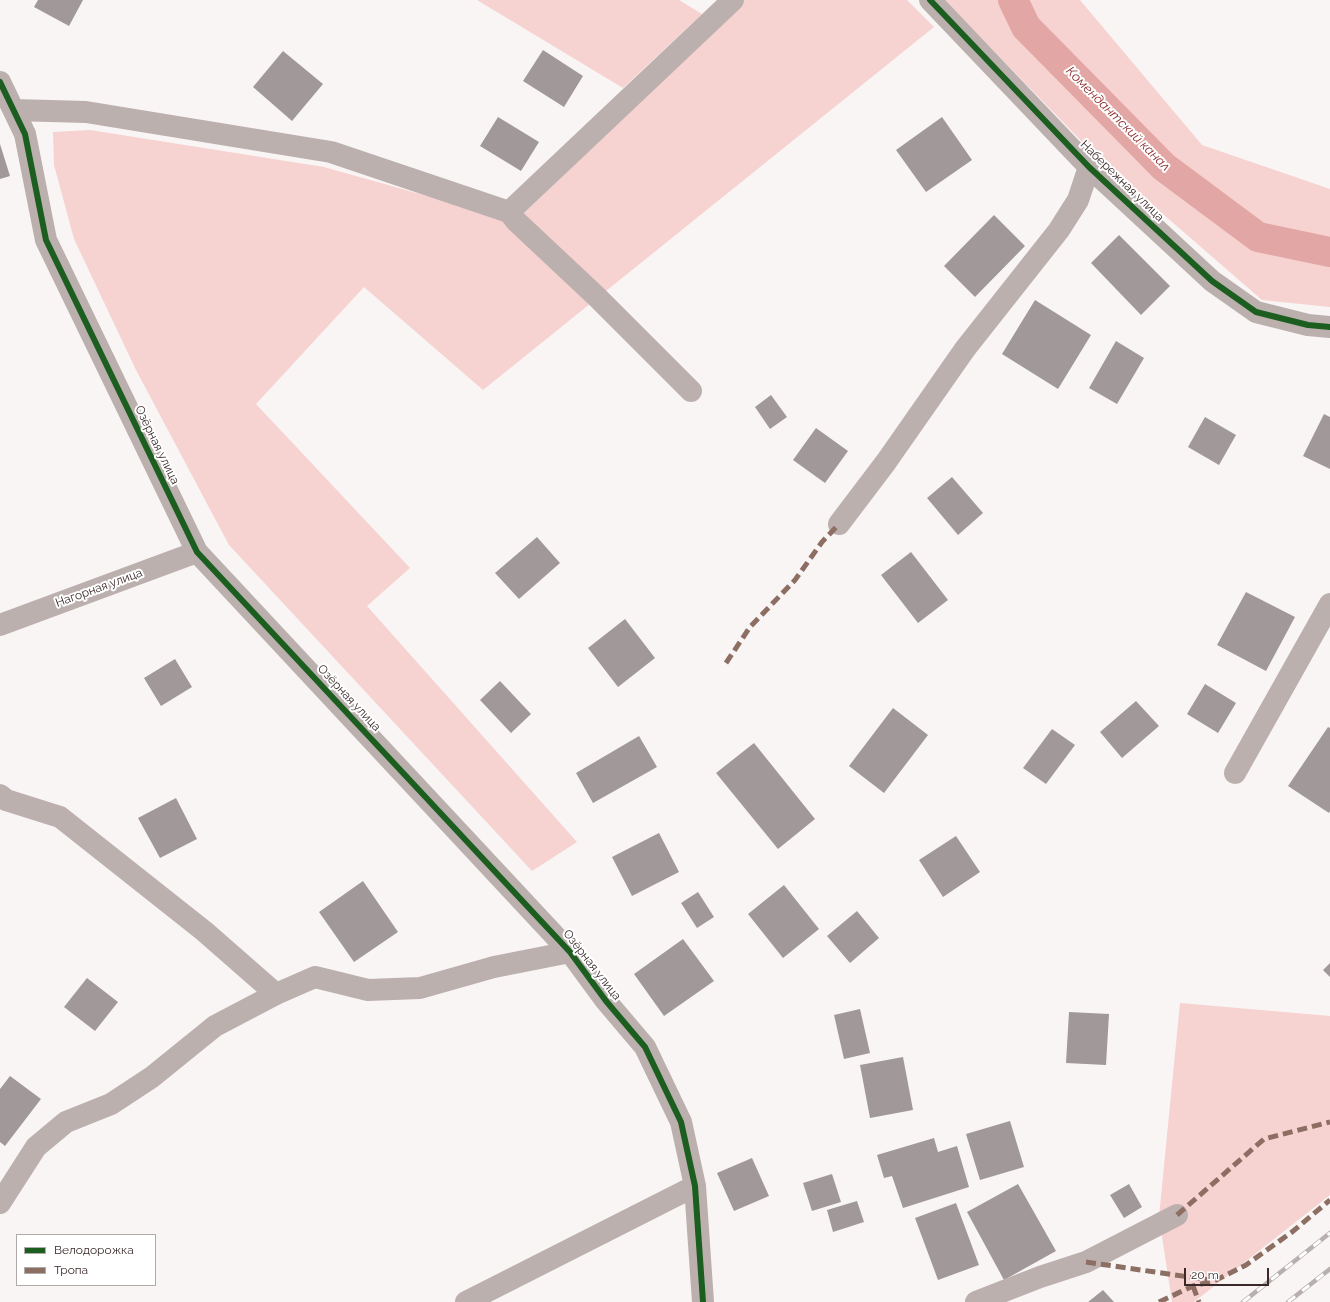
<!DOCTYPE html>
<meta charset="utf-8">
<style>
body{margin:0}
#map{position:relative;width:1330px;height:1302px;overflow:hidden;background:#f9f5f5;font-family:Raleway,sans-serif}
canvas{display:block}
.legend{position:absolute;left:16px;top:1234px;width:140px;height:52px;box-sizing:border-box;background:#fff;border:1px solid #b0aaa9;margin:0;padding:5px 7px;list-style:none;font-size:12px;color:#392a29}
.legend li{display:flex;align-items:center;gap:8px;height:20px}
.legend b{width:20px;border:1px solid #b0aaa9}
.scale{position:absolute;left:1184px;top:1268px;width:85px;height:18px;box-sizing:border-box;border:2px solid #392a29;border-top:0;padding-left:5px;font-size:12px;line-height:14px;white-space:nowrap;color:#392a29;-webkit-text-stroke:3px #fff;paint-order:stroke}
</style>
<div id="map">
<canvas width="1330" height="1302"></canvas>
<ul class="legend">
<li><b style="height:5px;background:#1b5e20"></b>Велодорожка</li>
<li><b style="height:5px;background:#8d6e63"></b>Тропа</li>
</ul>
<div class="scale">20 m</div>
</div>
<script>
const c = document.querySelector('canvas').getContext('2d');
c.lineJoin = 'round';
function fillPath(path, color) {
  c.fillStyle = color;
  c.fill(path, 'evenodd');
}
function strokePath(path, color, width, dash) {
  c.strokeStyle = color;
  c.lineWidth = width;
  c.lineCap = dash ? 'butt' : 'round';
  c.setLineDash(dash || []);
  c.stroke(path);
}
function drawText(font, color, halo, rows, align = 'center') {
  c.font = font + ' Raleway,sans-serif';
  c.lineWidth = 4;
  c.setLineDash([]);
  c.textBaseline = 'middle';
  c.strokeStyle = halo;
  c.fillStyle = color;
  for (const [text, x, y, turn = 0] of rows) {
    c.save();
    c.translate(x, y);
    c.rotate((+turn || 0) * Math.PI / 180);
    c.textAlign = isNaN(turn) ? turn : align;
    if (halo) c.strokeText(text, 0, 0);
    c.fillText(text, 0, 0);
    c.restore();
  }
}
fillPath(new Path2D(`
 M477,0h202l23,14 -79,74z
 M745,0h162l27,27 -451,363 -119,-103 -108,117 154,164 -43,38 210,236 -45,29 -303,-326 -93,-175 -62,-131 -20,-74 -1,-33 37,-2 234,37 192,54z
 M944,0h136l122,145 128,44v118l-68,-7 -166,-144z
 M1180,1003l150,13v179l-136,107h-22l-13,-85z`), '#f6d2d0');
strokePath(new Path2D(`
 M1013,0l13,27 138,140 94,70 72,15`), '#e2a7a4', 30);
fillPath(new Path2D(`
 M38,0h45l-14,26 -35,-19z
 M543,50l40,26 -19,31 -41,-26z
 M283,51l40,33 -31,37 -39,-34z
 M498,117l41,25 -18,29 -41,-25z
 M942,117l30,43 -46,32 -30,-42z
 M0,144l10,32 -10,3z
 M994,215l31,31 -50,51 -31,-31z
 M1119,235l51,51 -29,29 -50,-52z
 M1035,300l56,35 -33,54 -56,-35z
 M1116,341l28,17 -27,46 -28,-16z
 M771,395l16,22 -17,12 -15,-22z
 M1324,414l6,3v52l-27,-13z
 M1205,417l31,18 -17,30 -31,-18z
 M816,428l32,23 -23,32 -32,-23z
 M952,477l31,36 -25,22 -31,-37z
 M537,537l23,26 -41,36 -24,-26z
 M911,552l37,48 -30,23 -37,-48z
 M1246,592l49,25 -29,54 -49,-26z
 M625,619l30,39 -37,29 -30,-39z
 M175,659l17,28 -31,19 -17,-28z
 M500,681l31,33 -20,19 -31,-33z
 M1205,684l31,19 -18,30 -31,-19z
 M1136,701l23,25 -37,32 -22,-26z
 M893,708l35,27 -44,58 -35,-27z
 M1328,727l2,1v83l-1,2 -41,-27z
 M1052,729l23,16 -29,39 -23,-16z
 M639,736l18,31 -64,36 -17,-30z
 M754,743l61,76 -37,30 -62,-76z
 M176,798l21,41 -37,19 -22,-40z
 M659,833l20,39 -47,24 -20,-39z
 M956,836l24,36 -37,25 -24,-37z
 M363,881l35,51 -44,30 -35,-50z
 M784,885l35,44 -36,29 -35,-44z
 M698,892l16,25 -17,11 -16,-25z
 M857,911l22,27 -29,25 -23,-27z
 M683,939l31,42 -50,35 -30,-42z
 M1330,963v14l-7,-7z
 M87,978l31,24 -23,29 -31,-24z
 M860,1009l10,44 -26,6 -10,-44z
 M1069,1012l40,2 -3,51 -40,-2z
 M903,1057l10,53 -43,8 -10,-53z
 M10,1076l31,23 -36,47 -5,-4v-53z
 M1010,1121l14,46 -44,13 -14,-46z
 M934,1138l4,14 19,-6 12,41 -66,21 -11,-32 -8,2 -7,-23z
 M752,1158l17,38 -35,15 -17,-38z
 M832,1174l9,28 -29,9 -9,-28z
 M1018,1184l38,67 -52,29 -37,-68z
 M1129,1184l13,23 -18,11 -14,-23z
 M857,1201l7,21 -31,10 -6,-22z
 M956,1203l23,62 -41,15 -23,-62z
 M1103,1290l11,12h-26z`), '#a19999');
strokePath(new Path2D(`
 M930,0l159,167 123,114 44,31 52,13 22,2
 M0,82l25,52 21,106 151,312 373,400 36,49 39,46 36,75 14,64 8,116
 M14,110l72,2 245,40 178,60 224,-212
 M509,212l7,9 81,76 94,94
 M839,524l47,-62 79,-113 94,-119 19,-30 11,-33
 M0,625l197,-73
 M1235,773l95,-169
 M0,795l6,5 54,17 144,114 72,63
 M0,1203l36,-56 30,-25 45,-18 41,-27 63,-51 61,-32 39,-17 53,13 52,-2 74,-21 76,-15
 M466,1302l229,-116
 M976,1302l64,-25 46,-15 91,-47`), '#bcb0af', 22);
const rail = new Path2D(`
 M1243,1302l87,-69
 M1288,1302l42,-33`);
strokePath(rail, '#b8b0af', 4.5);
strokePath(rail, '#fff', 3, [9]);
strokePath(new Path2D(`
 M726,663l24,-36 45,-47 27,-38 17,-18
 M1177,1215l87,-76 66,-17
 M1086,1262l124,18
 M1193,1286l6,16
 M1159,1302l34,-16 21,-5 32,-16 46,-33 38,-32`), '#8d6e63', 5, [10, 5]);
strokePath(new Path2D(`
 M930,0l159,167 123,114 44,31 52,13 22,2
 M0,82l25,52 21,106 151,312 373,400 36,49 39,46 36,75 14,64 8,116`), '#1b5e20', 6);
drawText('12px', '#392a29', '#fff', [
 ["Набережная улица",1122,181,44],
 ["Озёрная улица",157,445,64],
 ["Нагорная улица",99,588,-20],
 ["Озёрная улица",349,698,47],
 ["Озёрная улица",592,965,52]
]);
drawText('italic 13px', '#8c2a2c', '#fff', [
 ["Комендантский канал",1118,119,45]
]);
</script>
